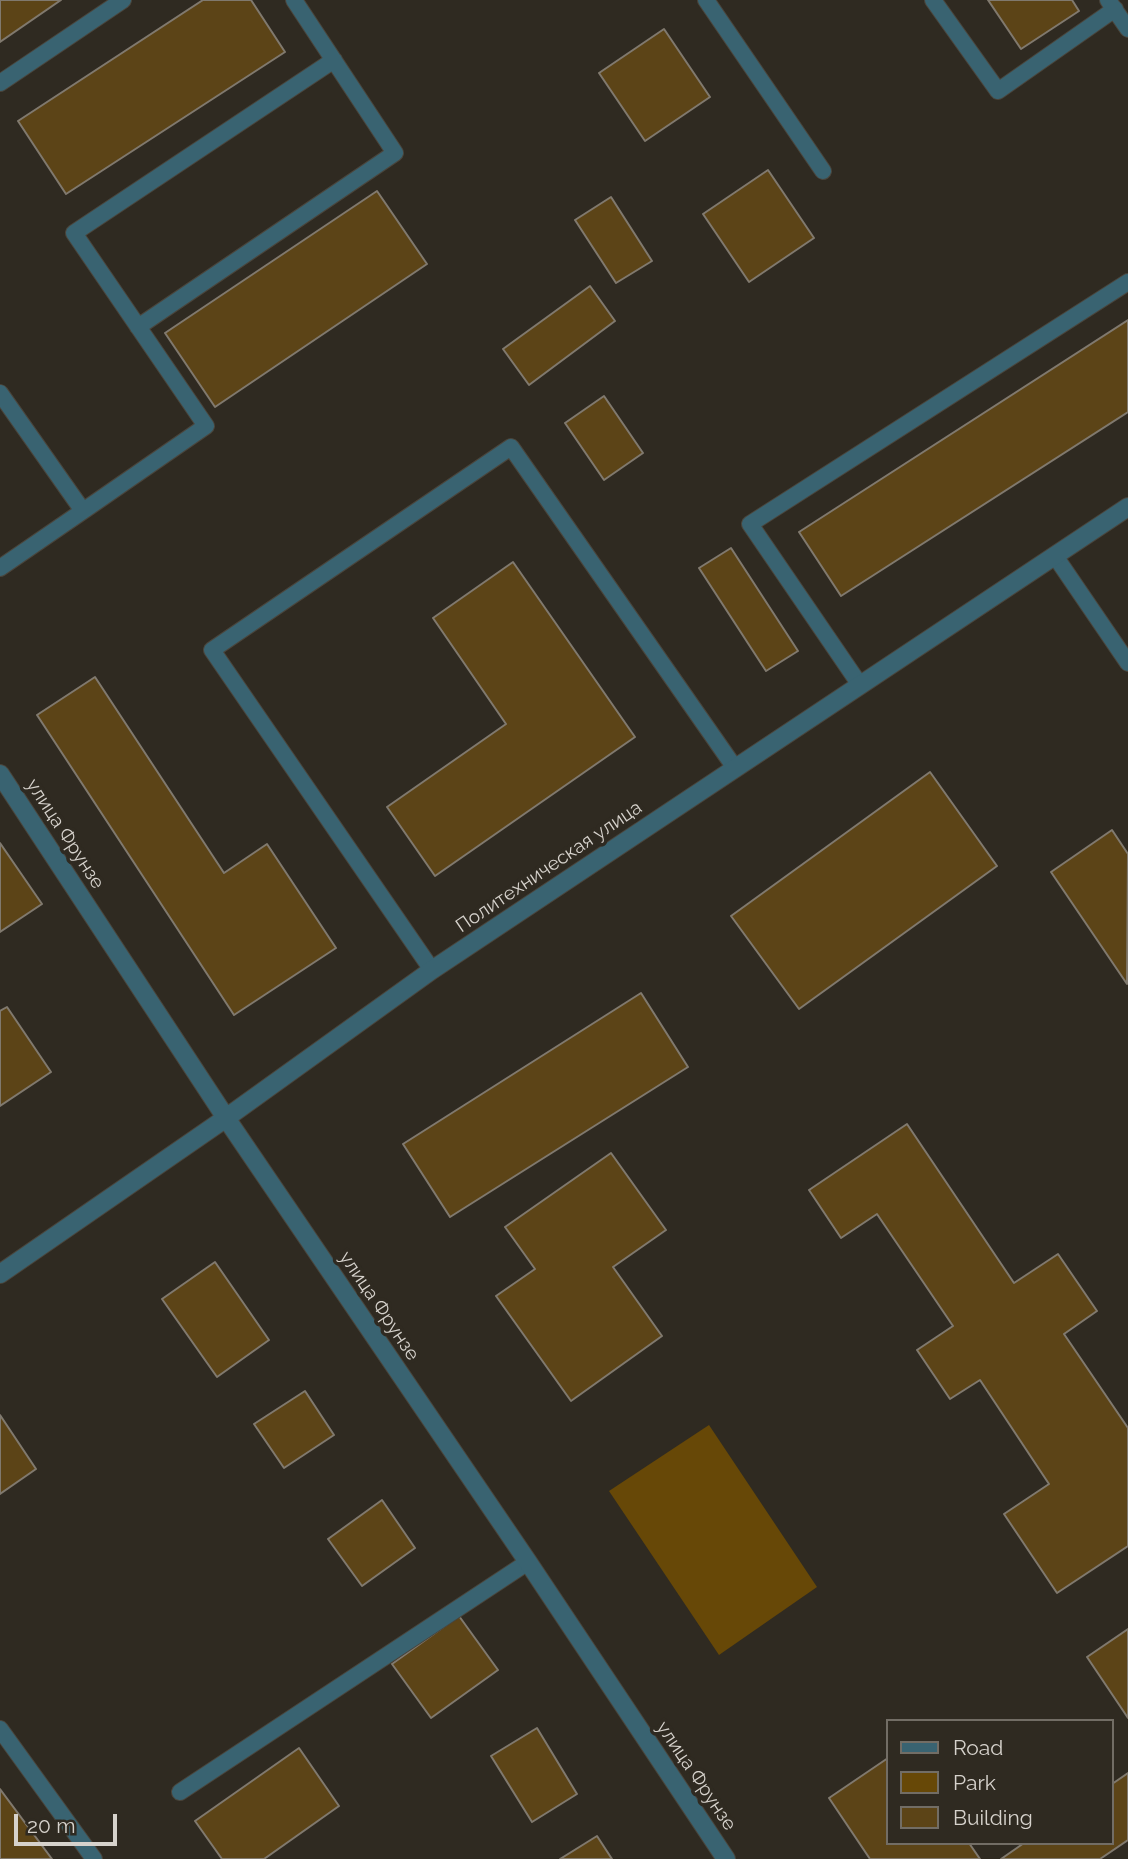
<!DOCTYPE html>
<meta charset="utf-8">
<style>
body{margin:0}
#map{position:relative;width:1128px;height:1859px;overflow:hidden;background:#2f2a21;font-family:Raleway,sans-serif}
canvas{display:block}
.legend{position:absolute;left:886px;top:1719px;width:228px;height:126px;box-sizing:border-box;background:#2f2a21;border:2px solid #726d65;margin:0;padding:9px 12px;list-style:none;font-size:21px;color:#d6d2cc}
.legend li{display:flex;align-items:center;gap:14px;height:35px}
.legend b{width:35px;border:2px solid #726d65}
.scale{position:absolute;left:14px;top:1814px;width:103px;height:32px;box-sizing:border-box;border:4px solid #d6d2cc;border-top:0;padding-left:9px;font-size:21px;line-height:24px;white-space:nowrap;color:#d6d2cc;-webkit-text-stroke:5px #2f2a21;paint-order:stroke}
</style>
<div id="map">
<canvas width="1128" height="1859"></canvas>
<ul class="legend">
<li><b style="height:9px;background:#396371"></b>Road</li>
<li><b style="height:19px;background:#674807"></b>Park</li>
<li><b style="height:19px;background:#5c4417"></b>Building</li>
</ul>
<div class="scale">20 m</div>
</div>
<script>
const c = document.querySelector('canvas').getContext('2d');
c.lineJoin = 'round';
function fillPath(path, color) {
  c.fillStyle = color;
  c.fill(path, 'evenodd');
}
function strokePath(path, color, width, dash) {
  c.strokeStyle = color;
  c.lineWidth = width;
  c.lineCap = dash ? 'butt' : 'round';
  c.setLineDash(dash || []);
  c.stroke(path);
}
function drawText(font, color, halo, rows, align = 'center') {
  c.font = font + ' Raleway,sans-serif';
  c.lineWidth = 7;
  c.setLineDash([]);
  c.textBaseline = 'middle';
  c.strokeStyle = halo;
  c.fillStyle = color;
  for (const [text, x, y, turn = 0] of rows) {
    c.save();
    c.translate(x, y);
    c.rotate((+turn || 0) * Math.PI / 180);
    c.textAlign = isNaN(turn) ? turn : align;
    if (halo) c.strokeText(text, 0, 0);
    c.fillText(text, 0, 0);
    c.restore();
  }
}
fillPath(new Path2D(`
 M709,1425l108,162 -98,68 -110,-164z`), '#674807');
const building = new Path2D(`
 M0,0h61l-61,42z
 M203,0h48l34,52 -219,142 -48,-73z
 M988,0h84l7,11 -58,38z
 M664,29l46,68 -65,44 -46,-68z
 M768,170l46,68 -65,44 -46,-68z
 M377,191l50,73 -212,143 -50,-74z
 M611,197l41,64 -36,22 -41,-63z
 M590,286l25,35 -86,64 -26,-36z
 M1128,320v92l-287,184 -42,-64z
 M604,396l39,57 -39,27 -39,-57z
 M731,548l67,103 -32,20 -67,-103z
 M513,562l122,175 -200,139 -48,-69 119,-83 -73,-106z
 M95,677l129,196 43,-29 69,104 -102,67 -197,-300z
 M930,772l67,94 -198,143 -68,-93z
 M1112,830l16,24 -1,130 -76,-112z
 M0,843l42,61 -42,28z
 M641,993l47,74 -238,150 -47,-73z
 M7,1007l44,65 -51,34v-95z
 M907,1124l107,159 44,-29 39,57 -33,23 64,94v118l-71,47 -53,-79 45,-30 -69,-104 -30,19 -33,-49 36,-24 -76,-112 -36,24 -32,-48z
 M611,1153l55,77 -53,37 49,69 -91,65 -75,-105 39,-27 -30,-42z
 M215,1262l54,78 -52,37 -55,-78z
 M305,1391l29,44 -50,33 -30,-44z
 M0,1415l36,54 -36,25z
 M382,1500l33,48 -53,38 -34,-47z
 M459,1616l39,54 -67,48 -39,-54z
 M1128,1629v89l-41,-61z
 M537,1728l40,66 -45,28 -41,-66z
 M299,1748l40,58 -75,53h-42l-27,-38z
 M888,1758v85h81l11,16h-110l-41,-61z
 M1128,1773v67l-28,19h-99l23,-16h88v-59z
 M0,1789l52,70h-52z
 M597,1836l15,23h-52z`);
fillPath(building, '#5c4417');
strokePath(building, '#80796e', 2);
const service = new Path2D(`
 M706,0l117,171
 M933,0l65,91 117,-82
 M1108,0l20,29
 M0,83l123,-83
 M138,327l257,-174 -101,-153
 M0,393l83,118 -83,57
 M83,511l123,-85 -132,-193 260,-173
 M1055,556l73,107
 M860,685l-110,-161 378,-242
 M432,970l-220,-320 299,-203 224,321
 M0,1729l94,130
 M180,1792l348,-230`);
const minor = new Path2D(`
 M0,774l226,344 302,444 198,297
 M0,1274l226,-156 206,-148 696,-463`);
strokePath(service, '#4a453c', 18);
strokePath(minor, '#4a453c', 20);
strokePath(service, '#396371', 16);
strokePath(minor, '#396371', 18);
drawText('19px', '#d6d2cc', '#2f2a21', [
 ["улица Фрунзе",65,834,57],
 ["Политехническая улица",549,867,-34],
 ["улица Фрунзе",379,1306,56],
 ["улица Фрунзе",696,1776,56]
]);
</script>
